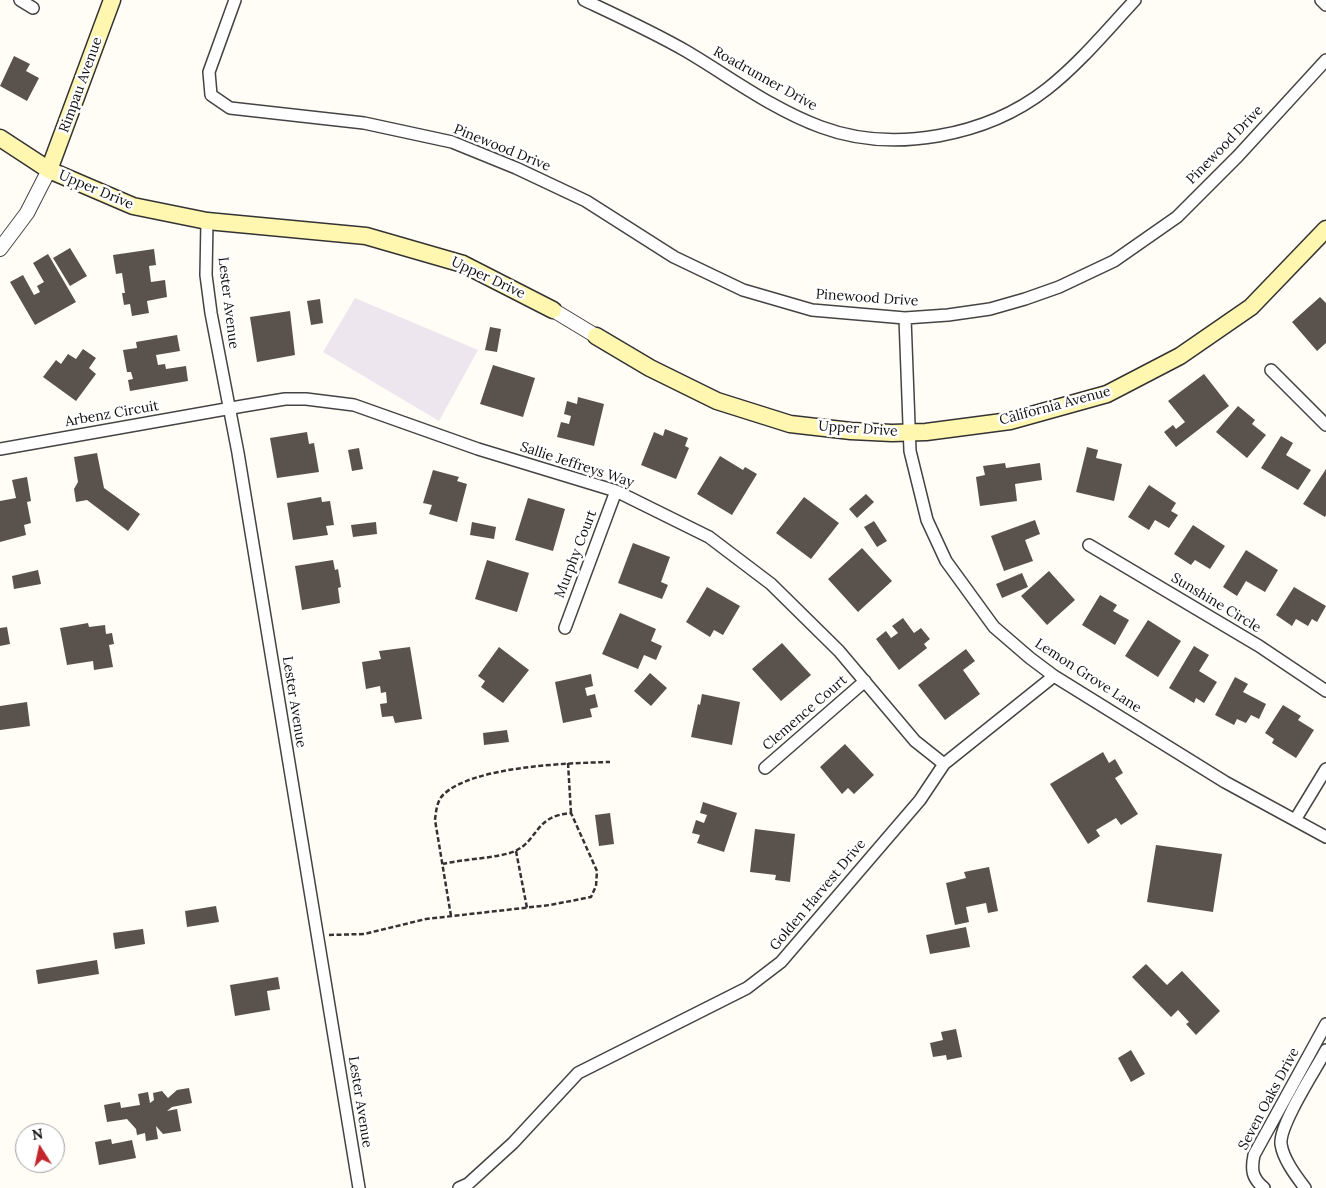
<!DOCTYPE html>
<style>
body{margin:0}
#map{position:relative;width:1326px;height:1188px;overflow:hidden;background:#fffdf5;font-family:Lora,serif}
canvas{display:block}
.north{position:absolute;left:15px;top:1123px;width:50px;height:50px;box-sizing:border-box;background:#fff;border:1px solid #a0a0a0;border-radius:50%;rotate:350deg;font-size:14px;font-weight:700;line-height:20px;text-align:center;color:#111}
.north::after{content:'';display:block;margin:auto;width:18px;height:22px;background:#c4262e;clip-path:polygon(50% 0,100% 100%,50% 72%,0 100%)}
</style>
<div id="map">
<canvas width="1326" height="1188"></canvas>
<div class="north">N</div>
</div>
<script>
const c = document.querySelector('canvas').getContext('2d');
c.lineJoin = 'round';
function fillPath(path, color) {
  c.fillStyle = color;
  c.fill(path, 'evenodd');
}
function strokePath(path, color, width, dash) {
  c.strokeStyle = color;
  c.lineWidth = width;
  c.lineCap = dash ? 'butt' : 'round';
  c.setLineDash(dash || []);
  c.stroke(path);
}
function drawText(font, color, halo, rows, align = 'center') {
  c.font = font + ' Lora,serif';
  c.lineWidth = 5;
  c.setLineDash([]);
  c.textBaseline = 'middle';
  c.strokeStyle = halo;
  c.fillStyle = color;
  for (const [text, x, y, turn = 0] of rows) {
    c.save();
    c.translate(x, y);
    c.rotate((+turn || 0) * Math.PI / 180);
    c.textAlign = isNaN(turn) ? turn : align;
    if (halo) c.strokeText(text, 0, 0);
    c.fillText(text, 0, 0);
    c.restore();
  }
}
fillPath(new Path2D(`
 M355,298l123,52 -39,71 -116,-69z`), '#eee6ef');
fillPath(new Path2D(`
 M14,56l16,8 -4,7 13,7 -12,23 -27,-15z
 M70,248l17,28 -17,10 -17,-28z
 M154,249l2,16 -7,1 2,16 14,-2 2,17 -20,4 2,12 -17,3 -2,-12 -6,1 -2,-12h3l-3,-20 -6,1 -3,-19z
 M48,254l28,48 -41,23 -25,-43 13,-7 11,20 6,-3 -3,-6 7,-4 -11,-19z
 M1320,297l6,6v40l-9,8 -25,-29z
 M320,299l3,24 -12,2 -4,-24z
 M290,311l5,44 -38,7 -7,-45z
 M490,327l11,2 -4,23 -12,-2z
 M177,335l3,16 -24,4 2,10 7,-1 1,5 20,-3 2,15 -58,10 -2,-11 5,-1 -2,-7h-4l-4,-22 14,-2 -1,-6z
 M83,349l13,9 -7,10 7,6 -20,27 -33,-24 13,-17 5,4 7,-10 8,5z
 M493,365l42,13 -12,39 -43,-13z
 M1204,374l25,32 -53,41 -12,-15 9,-7 3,4 9,-7 -17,-21z
 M578,397l26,7 -10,42 -37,-9 4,-15 8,2 2,-8 -7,-2 3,-13 10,3z
 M1238,406l17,14 -3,4 14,11 -19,23 -31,-26z
 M665,429l23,9 -3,8 4,2 -13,31 -35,-14 13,-33 9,4z
 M307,432l2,12 5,-1 5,29 -42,6 -7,-40z
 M1281,436l12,7 -7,12 25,15 -13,20 -37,-22z
 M1087,447l11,3 -2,8 26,6 -8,37 -38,-9z
 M359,448l4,21 -11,2 -4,-21z
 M97,453l7,35 36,26 -12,17 -41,-31 -11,2 -2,-13 4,-7 -4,-25z
 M720,456l23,14 2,-3 12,7 -25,41 -35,-21z
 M1005,463l1,5 34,-5 2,17 -27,4 2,17 -37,5 -4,-29 9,-2 -2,-9z
 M1326,469v46l-1,2 -22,-13z
 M433,470l26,7 -2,4 10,3 -10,38 -28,-8 3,-9 -9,-2z
 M27,477l4,24 -4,1 4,21 -7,2 2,10 -26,7v-41l16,-3 -4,-18z
 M1149,485l27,18 -5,8 7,4 -9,13 -14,-8 -6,10 -21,-13z
 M866,494l8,8 -17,16 -8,-9z
 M321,497l1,5 8,-1 4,24 -8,1 2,9 -35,5 -6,-37z
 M804,497l35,26 -28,36 -35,-26z
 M528,498l37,11 -12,42 -38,-11z
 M1035,520l5,14 -15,6 8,21 -29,10 -13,-35z
 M874,521l13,20 -10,6 -13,-20z
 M376,522l1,12 -24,3 -2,-12z
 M472,522l24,5 -2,12 -24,-4z
 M1193,525l32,21 -15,23 -15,-9 -4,5 -17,-11z
 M633,543l37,14 -9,25 7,3 -6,14 -44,-16z
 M862,548l30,33 -34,31 -30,-33z
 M1246,550l32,20 -13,22 -19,-11 -9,15 -14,-9z
 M333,560l2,10 3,-1 3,18 -3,1 2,15 -38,7 -7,-44z
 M487,560l42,13 -12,39 -42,-13z
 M38,570l3,14 -27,5 -2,-13z
 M1049,571l26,29 -28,25 -26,-29z
 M1022,573l6,14 -26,11 -6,-14z
 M707,587l33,19 -17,29 -9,-5 -4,7 -24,-15z
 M1294,587l32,19 -9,16 -5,-3 -4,7 -12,-7 -4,7 -16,-11z
 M1100,595l17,10 -4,6 16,9 -14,25 -33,-20z
 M620,613l36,16 -5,12 11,5 -6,14 -12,-5 -6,14 -36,-15z
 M903,618l11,15 7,-5 9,11 -6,5 3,4 -28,22 -23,-31 10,-8 5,7 7,-5 -6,-7z
 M1148,620l33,21 -23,36 -33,-21z
 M88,623l1,4 16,-2 1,9 6,-1 2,11 -5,1 4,22 -19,3 -1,-9 -26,4 -7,-37z
 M7,627l3,17 -10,2v-18z
 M782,643l29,32 -30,26 -29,-32z
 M1194,646l15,9 -10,16 18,11 -13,21 -8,-5 -2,5 -25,-15z
 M410,647l12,72 -27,4 -2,-7 -11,1 -2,-13 7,-1 -1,-11 -5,1 -1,-7 -14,3 -4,-27 19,-3 -2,-8z
 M499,647l30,23 -26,33 -22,-16 4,-6 -7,-5z
 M966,649l9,12 -12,9 17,24 -35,26 -27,-35z
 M650,673l17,15 -16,18 -17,-15z
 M591,674l2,12 -8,2 2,8 8,-2 3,13 -8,2 2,8 -29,6 -8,-41z
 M1235,677l13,7 -5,8 23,12 -7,15 -8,-4 -5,8 -9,-4 -3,6 -19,-10z
 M702,694l38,8 -8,43 -41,-8 7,-33 2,1z
 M27,702l3,24 -30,4v-24z
 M1283,705l18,11 -3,4 16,10 -18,28 -24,-15 2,-4 -9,-6z
 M507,730l2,12 -25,3 -1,-12z
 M845,744l29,31 -20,19 -6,-6 -6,6 -22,-27z
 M1103,752l6,11 6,-4 8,14 -8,5 23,36 -17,11 -5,-7 -20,12 4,6 -12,8 -38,-60z
 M703,802l34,11 -13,39 -27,-9 3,-8 -8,-2 4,-13 8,3 3,-8 -7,-2z
 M610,813l4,31 -15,2 -4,-31z
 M755,829l40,5 -5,48 -15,-2 1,-5 -26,-3z
 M1156,845l66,9 -9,58 -66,-10z
 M989,867l9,44 -10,2 -2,-10 -20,4 3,15 -14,3 -9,-42 20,-5 -2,-6z
 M216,906l3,16 -32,5 -2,-16z
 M966,927l4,20 -40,7 -4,-19z
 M143,929l2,15 -30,5 -2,-16z
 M97,960l2,14 -61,10 -2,-14z
 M1146,964l21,21 15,-14 38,40 -24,24 -10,-11 3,-2 -11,-12 -7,7 -39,-40z
 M278,977l2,12 -13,2 3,19 -35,6 -5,-31z
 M956,1029l6,28 -15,3 -1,-5 -13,2 -3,-14 13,-3 -2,-8z
 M1131,1050l14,24 -14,8 -13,-24z
 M189,1088l3,15 -20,4 -5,4 10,-2 4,22 -18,3 -7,-8 2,13 -12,2 -1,-8 -8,2 -1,-6 -9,-10 -20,3 -3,-17 16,-3 1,6 19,-3 -2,-11 10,-2 2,11 4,-3 -1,-7 9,-2 6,7 9,-8z
 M111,1139l1,5 20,-4 4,18 -37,7 -4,-23z`), '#5a524d');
const minor = new Path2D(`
 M20,0l13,8
 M235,0l-26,72 2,23 19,13 134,15 88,19 64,26 70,33 88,56 69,33 69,20 93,8 43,-3 42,-6 35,-10 34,-12 55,-26 63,-44 61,-61 88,-96
 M584,0c34,16 69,32 102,51 44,26 86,58 135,76 72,27 166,9 226,-38 33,-26 60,-59 88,-89
 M1321,0l5,5
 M207,221l-1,54 5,38 27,140 121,735
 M905,318l5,133 17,69 19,41 48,66 36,31 24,18 171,106 101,55
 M1271,370l55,55
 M0,449l243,-43 42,-7h21l48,6 124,44 138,42 93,46 62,47 68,67 76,90 29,23
 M1089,545l170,101 67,45
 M565,628l51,-137
 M765,768l100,-87
 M1295,820l31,-51
 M459,1188l9,-4 45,-41 65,-70 169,-85 34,-26 139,-162 24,-36 110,-88
 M1264,1188c-12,-10 -13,-18 -10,-33l72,-131
 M1305,1188c-9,-12 -22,-29 -24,-44 -2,-19 35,-75 45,-94`);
const tertiary = new Path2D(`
 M0,249l27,-36 22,-43
 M553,310l43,26`);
const secondary = new Path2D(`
 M0,138l49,32 84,36 74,15 159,15 97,28 90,46
 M49,170l63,-170
 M596,336l54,32 67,33 73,23 61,7 41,2 34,-1 84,-11 97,-27 73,-38 71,-49 75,-78`);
strokePath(minor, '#444', 14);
strokePath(tertiary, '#444', 16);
strokePath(secondary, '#333', 19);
strokePath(new Path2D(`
 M568,763l3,50
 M516,851l11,57
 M451,916l-16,-96c1,-9 2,-19 8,-25 29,-29 126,-32 167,-33
 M329,935l35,-1 62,-15 124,-14 41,-8 5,-11 1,-15 -26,-58c-37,3 -32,27 -56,38 -15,7 -53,8 -72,13`), '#333', 2.5, [5, 2.5]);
strokePath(minor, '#fff', 11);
strokePath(tertiary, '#fff', 14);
strokePath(secondary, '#fff6b0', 16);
drawText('14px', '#111', '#fff', [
 ["Roadrunner Drive",765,79,29],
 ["Rimpau Avenue",81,85,-70],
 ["Pinewood Drive",1225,145,-46],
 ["Pinewood Drive",502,148,22],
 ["Upper Drive",96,190,23],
 ["Upper Drive",488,278,25],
 ["Pinewood Drive",867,298,4],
 ["Lester Avenue",228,303,83],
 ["California Avenue",1055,406,-15],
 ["Arbenz Circuit",112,414,-10],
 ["Upper Drive",858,429,4],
 ["Sallie Jeffreys Way",577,465,18],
 ["Murphy Court",576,554,-69],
 ["Sunshine Circle",1216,603,31],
 ["Lemon Grove Lane",1088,676,33],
 ["Lester Avenue",294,702,81],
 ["Clemence Court",805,713,-41],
 ["Golden Harvest Drive",818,895,-50],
 ["Seven Oaks Drive",1269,1099,-62],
 ["Lester Avenue",360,1102,81]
]);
</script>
